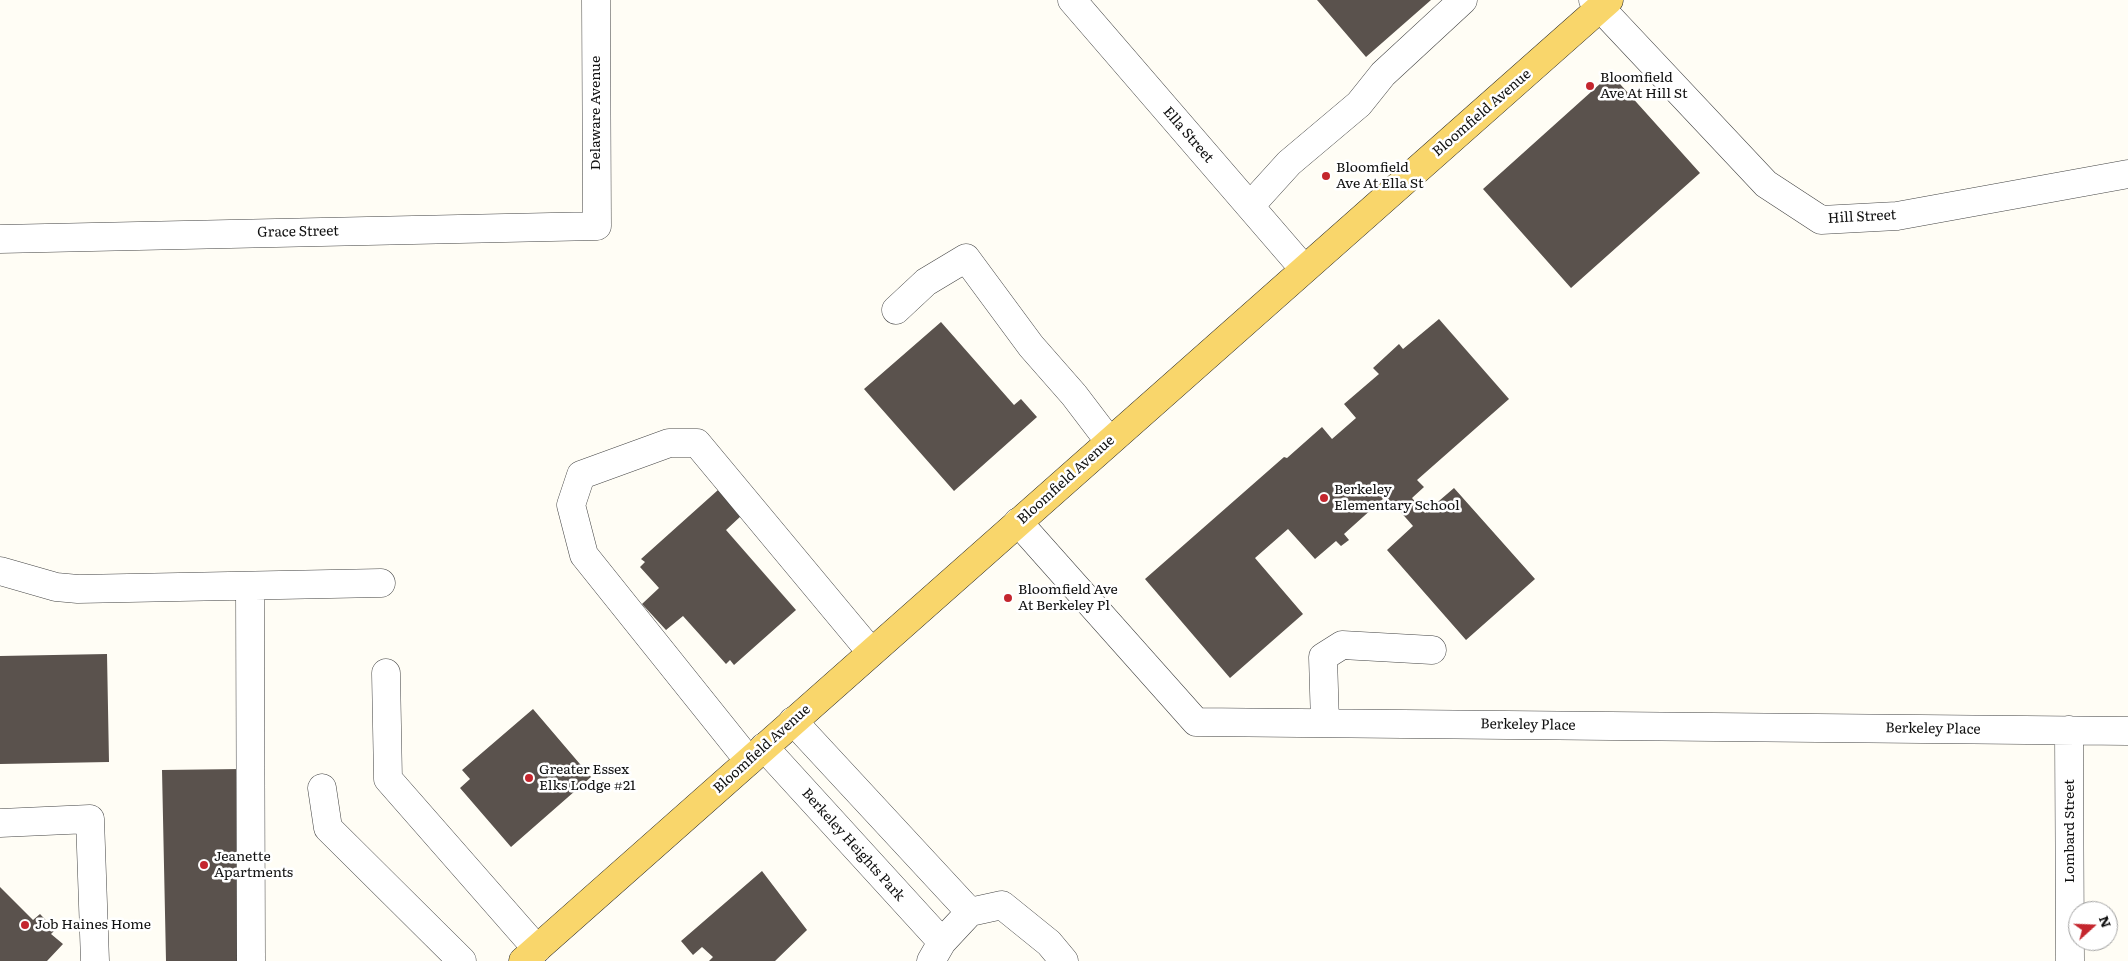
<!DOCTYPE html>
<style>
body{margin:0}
#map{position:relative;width:2128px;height:961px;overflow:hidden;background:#fffdf5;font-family:Literata,serif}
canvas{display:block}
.north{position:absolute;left:2068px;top:901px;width:50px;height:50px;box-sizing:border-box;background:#fff;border:1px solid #a0a0a0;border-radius:50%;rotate:70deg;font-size:14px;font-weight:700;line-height:20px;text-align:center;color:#111}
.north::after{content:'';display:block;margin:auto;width:18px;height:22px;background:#c4262e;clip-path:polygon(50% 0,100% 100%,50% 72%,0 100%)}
</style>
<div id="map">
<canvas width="2128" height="961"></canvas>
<div class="north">N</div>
</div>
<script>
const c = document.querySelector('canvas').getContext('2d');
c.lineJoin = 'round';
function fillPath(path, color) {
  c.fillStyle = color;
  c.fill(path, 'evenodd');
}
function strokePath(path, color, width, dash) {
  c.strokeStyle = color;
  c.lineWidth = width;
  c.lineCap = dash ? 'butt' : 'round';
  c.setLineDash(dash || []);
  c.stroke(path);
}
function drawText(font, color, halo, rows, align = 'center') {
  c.font = font + ' Literata,serif';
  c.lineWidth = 5;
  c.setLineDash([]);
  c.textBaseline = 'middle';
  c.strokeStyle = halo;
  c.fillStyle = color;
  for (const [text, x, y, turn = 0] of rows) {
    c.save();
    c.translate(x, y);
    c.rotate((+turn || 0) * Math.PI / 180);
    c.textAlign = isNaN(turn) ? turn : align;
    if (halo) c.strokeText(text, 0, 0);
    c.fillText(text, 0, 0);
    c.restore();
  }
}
fillPath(new Path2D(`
 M1317,0h114l-65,57z
 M1611,74l89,99 -129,115 -88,-99z
 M1439,319l70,80 -92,81 7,7 -12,11 13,15 29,-25 81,91 -69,61 -79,-90 26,-24 -22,-25 -8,-2 -39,35 5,6 -8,6 -5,-5 -21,18 -27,-30 -33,29 48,56 -73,64 -85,-99 139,-122 3,1 35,-31 10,12 24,-21 -12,-14 35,-30 -6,-6 26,-24 4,5z
 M941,322l73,83 7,-6 16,18 -83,74 -90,-102z
 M718,490l23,26 -15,14 70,80 -62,55 -4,-5 -4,4 -43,-48 -17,14 -24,-26 17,-16 -19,-21 5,-5 -4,-3z
 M107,654l2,108 -109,2v-108z
 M533,709l58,68 -80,70 -51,-59 10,-9 -8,-9z
 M242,769l3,192h-79l-4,-191z
 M762,871l45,59 -32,31h-66l4,-4 -11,-10 -9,8 -12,-14z
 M0,887l33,33 7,-6 15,16 -4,4 12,10 -16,17h-47z`), '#5a524d');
const minor = new Path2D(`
 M1072,0l232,269
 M1593,0l173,184 55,36 76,-4 231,-42
 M1250,206l39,-43 70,-59 24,-30 80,-74
 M0,239l597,-13 -1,-226
 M896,310l30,-28 40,-24 65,88 43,49 35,46
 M1018,522l178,200 932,9
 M0,571l56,16 22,2 303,-6
 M250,586l1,375
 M386,673l2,106 149,170
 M793,721l177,191
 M1325,723l-2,-66 19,-12 90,5
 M2069,730l1,231
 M764,747l178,195
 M749,761l-165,-206 -13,-50 10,-30 88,-32h28l174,209
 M322,788l6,40 134,133
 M0,823l90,-4 5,142
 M931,961l11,-19 28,-30 32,-7 47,38 15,18`);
const major = new Path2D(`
 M523,961l1086,-961`);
strokePath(minor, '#444', 29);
strokePath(major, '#222', 29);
strokePath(minor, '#fff', 28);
strokePath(major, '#f9d66b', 28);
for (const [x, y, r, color] of [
 [1590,86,5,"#c4262e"],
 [1326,176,5,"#c4262e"],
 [1324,498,5,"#c4262e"],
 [1008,598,5,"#c4262e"],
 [529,778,5,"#c4262e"],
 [204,865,5,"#c4262e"],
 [25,925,5,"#c4262e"]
]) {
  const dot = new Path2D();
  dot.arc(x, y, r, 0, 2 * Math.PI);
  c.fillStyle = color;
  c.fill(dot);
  strokePath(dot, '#fff', 2);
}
drawText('14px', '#111', '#fff', [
 ["Bloomfield",1600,78],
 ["Ave At Hill St",1600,94],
 ["Bloomfield",1336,168],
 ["Ave At Ella St",1336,184],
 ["Berkeley",1334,490],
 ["Elementary School",1334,506],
 ["Bloomfield Ave",1018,590],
 ["At Berkeley Pl",1018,606],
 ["Greater Essex",539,770],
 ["Elks Lodge #21",539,786],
 ["Jeanette",214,857],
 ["Apartments",214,873],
 ["Job Haines Home",35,925]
], 'left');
drawText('14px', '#111', '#fff', [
 ["Delaware Avenue",596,113,-90],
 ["Bloomfield Avenue",1482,113,-41],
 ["Ella Street",1188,135,49],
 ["Hill Street",1862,217,-3],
 ["Grace Street",298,232,-1],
 ["Bloomfield Avenue",1066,480,-42],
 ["Berkeley Place",1528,725,1],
 ["Berkeley Place",1933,729,1],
 ["Bloomfield Avenue",762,749,-42],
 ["Lombard Street",2070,831,-90],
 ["Berkeley Heights Park",853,845,48]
]);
</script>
